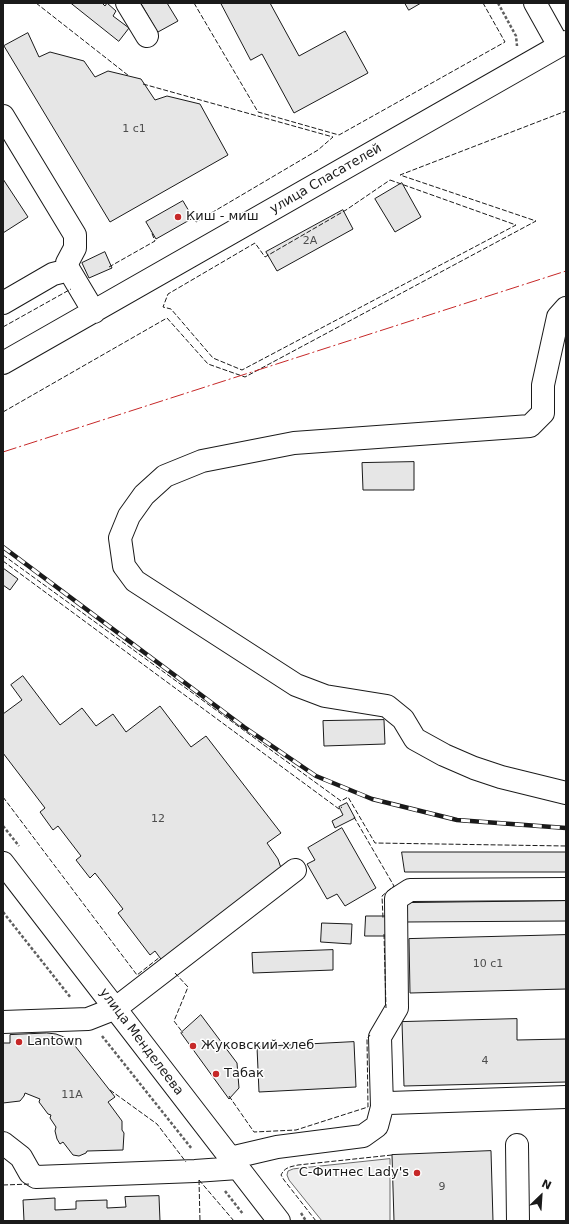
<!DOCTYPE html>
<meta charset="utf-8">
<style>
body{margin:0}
#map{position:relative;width:569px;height:1224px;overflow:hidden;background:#fff;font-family:"DejaVu Sans",sans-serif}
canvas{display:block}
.frame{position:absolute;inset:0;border:4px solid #1a1a1a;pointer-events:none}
.north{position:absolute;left:521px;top:1176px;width:40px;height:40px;-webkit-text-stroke:3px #fff;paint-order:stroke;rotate:25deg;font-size:11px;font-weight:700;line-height:16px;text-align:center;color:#1a1a1a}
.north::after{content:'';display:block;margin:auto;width:14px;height:18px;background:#1a1a1a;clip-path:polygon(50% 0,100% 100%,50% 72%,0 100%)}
</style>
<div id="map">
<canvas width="569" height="1224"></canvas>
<div class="frame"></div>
<div class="north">N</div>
</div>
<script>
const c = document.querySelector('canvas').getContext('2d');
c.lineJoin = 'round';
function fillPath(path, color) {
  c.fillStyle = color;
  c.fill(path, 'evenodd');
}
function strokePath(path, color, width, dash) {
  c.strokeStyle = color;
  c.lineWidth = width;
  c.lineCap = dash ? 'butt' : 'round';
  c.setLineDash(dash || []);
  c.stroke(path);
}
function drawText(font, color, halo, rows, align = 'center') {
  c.font = font + ' "DejaVu Sans",sans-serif';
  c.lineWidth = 3;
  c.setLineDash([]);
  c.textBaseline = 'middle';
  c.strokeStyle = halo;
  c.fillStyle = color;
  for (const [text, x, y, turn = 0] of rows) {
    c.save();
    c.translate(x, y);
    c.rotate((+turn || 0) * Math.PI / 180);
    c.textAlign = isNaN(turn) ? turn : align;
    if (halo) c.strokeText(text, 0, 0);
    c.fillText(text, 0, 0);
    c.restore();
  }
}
const built = new Path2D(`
 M390,1159v62h-68l-33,-41 -2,-5 1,-4 5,-2z`);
fillPath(built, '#ededed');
strokePath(built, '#6a6a6a', 1);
const building = new Path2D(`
 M71,3h31l3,3 2,-3 9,8 -3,5 16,12 -10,13z
 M141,3h26l11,18 -20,11z
 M221,3h49l29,53 46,-25 23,42 -74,40 -32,-59 -11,6z
 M405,3h16l-12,7z
 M28,33l11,24 11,-5 34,9 11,16 13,-6 33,8 14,21 12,-4 33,8 28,51 -118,67 -106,-176z
 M3,179l25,38 -25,16z
 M402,183l19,34 -26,15 -20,-33z
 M183,201l10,17 -37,21 -10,-17z
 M343,210l10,19 -76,42 -11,-19z
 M105,252l7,16 -23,10 -7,-15z
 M414,462v28h-51l-1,-27z
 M3,568l15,11 -8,11 -7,-5z
 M23,676l37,49 22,-17 14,18 17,-12 13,18 34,-26 31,41 15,-11 75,97 -14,10 11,16 3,9 -112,102 -14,-19 -5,4 -32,-42 5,-4 -28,-36 -5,5 -14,-18 5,-4 -23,-30 -5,4 -13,-18 5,-4 -42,-55v-39l19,-14 -11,-15z
 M384,720l1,24 -61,2 -1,-25z
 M347,803l8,15 -20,10 -3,-7 11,-6 -4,-8z
 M342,828l34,60 -31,18 -8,-12 -10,5 -20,-35 8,-4 -7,-12z
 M402,852h164v20h-161z
 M566,901v20l-161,1v-19z
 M366,916h20v20h-21z
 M322,923l30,1 -1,20 -30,-2z
 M566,935v54l-156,4 -1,-54z
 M333,950v20l-80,3 -1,-20z
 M201,1015l36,48 2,25 -10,11 -48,-66z
 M517,1019v21l49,-1v43l-162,4 -2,-64z
 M47,1033l9,1 8,3 8,5 43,55 -7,5 14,19v9l2,3 -1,17 -36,1 -1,2 -7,3 -6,-1 -10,-13 -3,2 -3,-5 -2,-8 1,-4 -6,-9 1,-3 -3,-1 -9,-12 1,-3 -15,-6 -1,3 -4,5 -17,2v-60h7v-8z
 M354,1042l2,45 -97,5 -2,-45z
 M491,1151l2,70h-99l-2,-66z
 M159,1196l1,25h-136l-1,-21 32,-2v12l21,-1v-8l31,-1v8l19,-1 -1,-10z`);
fillPath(building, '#e6e6e6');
strokePath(building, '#1a1a1a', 1);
const minor = new Path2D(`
 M127,3l20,33
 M535,3l24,43
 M3,116l72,119v13l-8,15 2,7 25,42
 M3,303l50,-29 16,-4
 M566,308l-8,9 -15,68v28l-13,13 -236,17 -92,18 -37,15 -21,19 -15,21 -9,22 4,28 11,15 161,104 29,11 62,10 16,13 12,20 29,16 30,13 27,9 65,16
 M3,363l563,-321
 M3,863l276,358
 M3,1022l85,-3 28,-11 179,-138
 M382,1107l7,-4 177,-6
 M3,1143l18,14 9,16 6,4 159,-6 43,-3
 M517,1145l1,76
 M230,1158l47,-11 86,-11 14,-10 5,-19 -2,-70 17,-29 -1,-109 14,-9 156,-1`);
strokePath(minor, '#1a1a1a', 24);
strokePath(new Path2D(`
 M498,3l18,33 1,10
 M3,826l16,20
 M3,912l68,86
 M102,1036l90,113
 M225,1191l18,23
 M301,1213l5,8`), '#5f5f5f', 2.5, [3, 2]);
strokePath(minor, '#fff', 22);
const rail = new Path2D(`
 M3,547l241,180 72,49 56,23 85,21 109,8`);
strokePath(rail, '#1a1a1a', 4.5);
strokePath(rail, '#fff', 3, [9]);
strokePath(new Path2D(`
 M36,3l93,73
 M194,3l64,109 81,23 166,-93 -22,-39
 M143,84l190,53 -15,13 -122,72 -4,-7
 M390,180l126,45 -274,145 -29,-12 -42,-49 -8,-2 5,-13 87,-51 10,14 81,-47z
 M109,267l46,-26 -4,-10
 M3,327l68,-38
 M3,412l164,-94 41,46 37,13 291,-156 -136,-46 166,-64
 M3,555l338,246 7,-4 27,46 191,3
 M3,561l336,248 3,-2
 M3,797l134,178 23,-18
 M354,817l40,69 -12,10 1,22
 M384,934l2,74
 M175,973l13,14 -14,34 9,12
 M110,1090l47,34 29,38
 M229,1096l25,36 42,-2 72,-23 -1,-68 3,-4
 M199,1180l1,41
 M199,1180l35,41
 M3,1185l28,-1
 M316,1221l-32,-41 -3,-5c4,-8 9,-8 17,-10l94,-10`), '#1a1a1a', 1, [5, 2]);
strokePath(new Path2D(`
 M3,452l563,-181`), '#c62828', 1, [14, 3, 2, 3]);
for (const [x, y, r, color] of [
 [178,217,4,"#c62828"],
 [19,1042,4,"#c62828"],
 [193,1046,4,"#c62828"],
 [216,1074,4,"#c62828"],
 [417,1173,4,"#c62828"]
]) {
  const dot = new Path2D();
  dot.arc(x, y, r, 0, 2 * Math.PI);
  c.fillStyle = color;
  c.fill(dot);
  strokePath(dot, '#fff', 1.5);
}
drawText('11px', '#4d4d4d', null, [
 ["1 с1",134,129],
 ["2А",310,241],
 ["12",158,819],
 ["10 с1",488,964],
 ["4",485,1061],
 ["11А",72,1095],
 ["9",442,1187]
]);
drawText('13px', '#1a1a1a', '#fff', [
 ["улица Спасателей",326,179,-30],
 ["улица Менделеева",141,1042,53]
]);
drawText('13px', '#1a1a1a', '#fff', [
 ["Киш - миш",186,217],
 ["Lantown",27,1042],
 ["Жуковский хлеб",201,1046],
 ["Табак",224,1074],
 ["С-Фитнес Lady's",409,1173,"right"]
], 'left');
</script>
